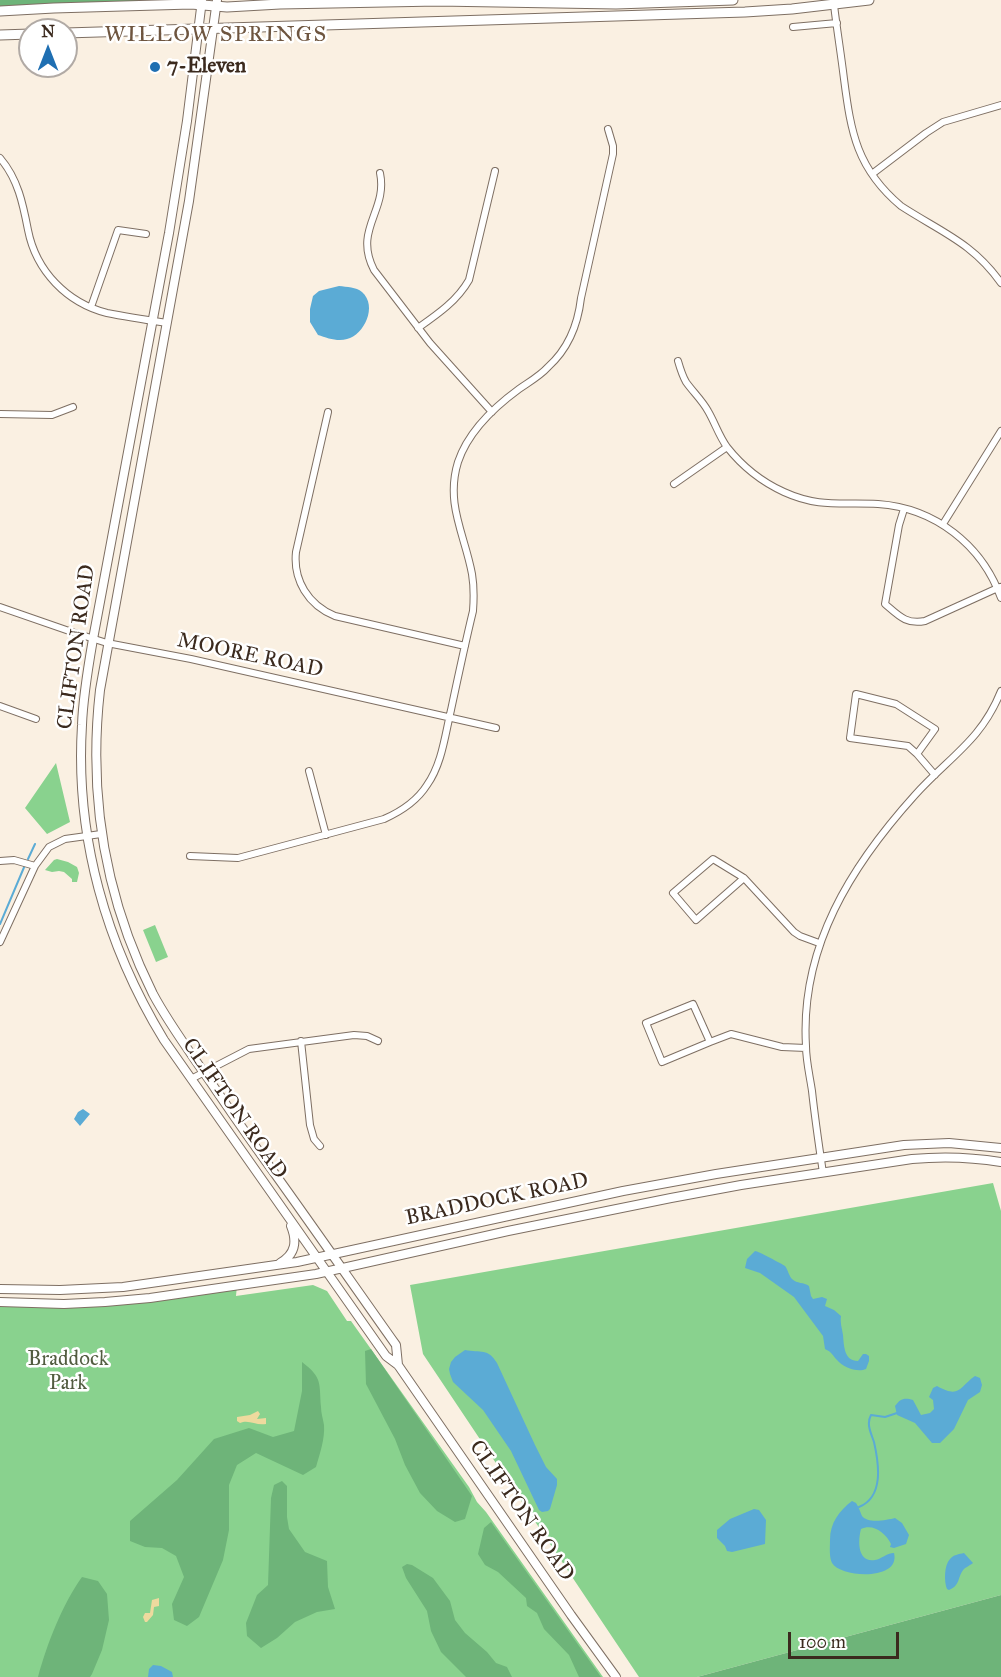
<!DOCTYPE html>
<style>
body{margin:0}
#map{position:relative;width:1001px;height:1677px;overflow:hidden;background:#faf0e2;font-family:"IM FELL Great Primer",serif}
canvas{display:block}
.north{position:absolute;left:18px;top:18px;width:60px;height:60px;box-sizing:border-box;background:#fff;border:2px solid #b1aaa5;border-radius:50%;rotate:0deg;font-size:16px;font-weight:700;line-height:24px;text-align:center;color:#3b2a1e}
.north::after{content:'';display:block;margin:auto;width:21px;height:27px;background:#1f6fb2;clip-path:polygon(50% 0,100% 100%,50% 72%,0 100%)}
.scale{position:absolute;left:788px;top:1632px;width:111px;height:27px;box-sizing:border-box;border:3px solid #3b2a1e;border-top:0;padding-left:8px;font-size:18px;line-height:21px;white-space:nowrap;color:#3b2a1e;-webkit-text-stroke:4px #fff;paint-order:stroke}
</style>
<div id="map">
<canvas width="1001" height="1677"></canvas>
<div class="north">N</div>
<div class="scale">100 m</div>
</div>
<script>
const c = document.querySelector('canvas').getContext('2d');
c.lineJoin = 'round';
function fillPath(path, color) {
  c.fillStyle = color;
  c.fill(path, 'evenodd');
}
function strokePath(path, color, width, dash) {
  c.strokeStyle = color;
  c.lineWidth = width;
  c.lineCap = dash ? 'butt' : 'round';
  c.setLineDash(dash || []);
  c.stroke(path);
}
function drawText(font, color, halo, rows, align = 'center') {
  c.font = font + ' "IM FELL Great Primer",serif';
  c.lineWidth = 5;
  c.setLineDash([]);
  c.textBaseline = 'middle';
  c.strokeStyle = halo;
  c.fillStyle = color;
  for (const [text, x, y, turn = 0] of rows) {
    c.save();
    c.translate(x, y);
    c.rotate((+turn || 0) * Math.PI / 180);
    c.textAlign = isNaN(turn) ? turn : align;
    if (halo) c.strokeText(text, 0, 0);
    c.fillText(text, 0, 0);
    c.restore();
  }
}
fillPath(new Path2D(`
 M56,763l14,59 -23,12 -22,-26z
 M57,859l11,3 9,5 2,6 -2,9h-5v-3l-8,-7 -5,-1 -7,1 -7,-2 9,-10z
 M155,925l13,32 -12,5 -13,-32z
 M993,1183l8,28v384l-304,82h-58l-216,-323 -13,-69z
 M237,1285l-1,11 77,-11 14,6 20,30h4l118,166 8,15 9,10 117,165h-603v-375l64,2z`), '#89d28e');
fillPath(new Path2D(`
 M0,0h180l-180,15z
 M371,1349l101,147 -7,23 -10,3 -18,-11 -17,-18 -15,-28 -10,-26 -29,-55 -1,-33z
 M302,1362c21,16 17,21 19,45 0,6 2,12 3,18 1,14 -4,28 -8,42l-13,8 -47,-22 -19,12 -8,20v45l-6,30 -24,57 -12,9 -13,-6 -2,-16 12,-27 -8,-21 -14,-8 -17,-1 -15,-6v-20l47,-41 37,-41 35,-11 24,9 21,-6 8,-40z
 M282,1481l5,5v31l2,12 16,23 22,9 1,26 7,22 -18,3 -22,10 -18,16 -16,10 -14,-12 -1,-13 11,-28 11,-10 3,-87 3,-13z
 M491,1522l110,155h-22l-10,-22 -25,-26 -7,-16 -10,-7 -1,-8 -28,-26 -13,-7 -7,-11 6,-26z
 M407,1564l5,1 21,13 17,23 5,19 10,13 22,19 9,11 11,4 5,10h-46l-25,-25 -10,-21 -4,-20 -21,-33 -4,-11z
 M82,1577l16,4 9,13 2,26 -7,30 -10,24 -2,3h-52c9,-33 24,-72 44,-100z
 M1001,1595v82h-304z`), '#6eb479');
fillPath(new Path2D(`
 M258,1411l2,3 -3,5 9,-1v6c-10,2 -17,-5 -26,-1l-3,-2v-4l13,-2z
 M159,1598v8l-5,1 -1,8 -6,7h-2l-2,-5 2,-4h5l2,-13z`), '#eeda9e');
fillPath(new Path2D(`
 M339,286c8,1 17,1 23,6 16,14 2,43 -15,47 -9,3 -20,-1 -29,-4l-8,-13v-13l3,-13 6,-5z
 M83,1109l7,5 -10,12 -6,-7 4,-7z
 M755,1251c3,0 27,13 30,15 3,4 4,10 7,13 5,5 12,3 17,7l2,10 2,3 9,-2 5,2 -2,7 9,4 7,6c-1,7 1,12 2,19 1,11 1,26 15,26l5,-7h3l3,2v5l-3,8c-9,4 -23,-2 -29,-9 -5,-5 -5,-8 -12,-11l-2,-13 -29,-39 -34,-24 -15,-5 2,-9z
 M465,1350c16,3 23,-2 32,13l38,82 11,22 11,12v6l-7,24 -2,2 -6,1 -3,-2 -28,-59 -28,-41 -30,-28 -3,-8 -1,-5 2,-7 4,-5z
 M975,1376l5,2 2,7 -2,7 -12,8 -14,29 -14,14h-8l-17,-20 -18,-8 -2,-9c5,-7 9,-9 18,-6l8,15 9,-2 4,-4 -1,-9 -4,-3 4,-9 4,-2c23,13 22,1 38,-10z
 M852,1501l4,2c3,4 4,9 6,13 6,8 25,4 33,2l7,5 7,12 -3,9 -12,4 -4,-1 1,-3c-5,-11 -18,-21 -30,-15 -3,11 -4,34 14,31 7,-1 11,-7 19,-7 7,28 -53,25 -62,10 -3,-6 -2,-16 -2,-23 0,-17 9,-29 22,-39z
 M754,1509l5,1 7,10 -1,24 -33,8 -5,-1 -2,-5 -8,-8v-8l13,-11z
 M964,1553l9,10c-1,1 -8,5 -9,6 -7,8 -3,16 -15,21l-2,-1c-3,-7 -3,-24 3,-30 3,-4 9,-5 14,-6z
 M153,1665l8,1 11,6 1,5h-25l1,-8z`), '#5babd5');
strokePath(new Path2D(`
 M28,859l7,-15
 M0,924l25,-59
 M859,1507c25,-10 20,-43 15,-65 -3,-9 -8,-18 -3,-27l14,2 12,-4`), '#5babd5', 2);
const street = new Path2D(`
 M834,5c3,25 7,49 10,74 7,54 13,90 57,127 40,26 72,37 100,77
 M793,27l44,-4
 M0,158c18,21 23,46 28,72 8,41 39,73 79,83 20,4 40,7 60,10
 M380,173c8,38 -27,56 -6,97l56,73 62,69
 M872,174l54,-41 17,-11 58,-17
 M91,307l27,-77 28,4
 M418,328c20,-14 39,-27 51,-48l26,-109
 M678,361c2,7 4,14 8,21 7,10 16,18 22,29 7,12 11,25 19,36 15,19 35,35 57,45 35,16 58,10 94,12 57,4 104,41 123,94
 M328,412l-32,140c-3,28 12,53 39,64l130,30
 M0,414l52,1 21,-8
 M674,484l53,-37
 M904,509l-5,16 -14,79c13,11 21,21 40,17l75,-34
 M943,524l58,-93
 M0,607l72,25 35,11 84,16 305,69
 M856,694l40,10 39,25 -18,25 -9,-8 -58,-8z
 M0,706l36,13
 M917,754l18,21
 M309,771l17,64
 M190,856l48,2 146,-39c18,-8 33,-18 43,-34 15,-21 18,-50 24,-75 7,-33 14,-66 22,-99 1,-13 1,-25 -1,-37 -7,-39 -27,-70 -14,-112 10,-30 35,-54 61,-73 10,-7 21,-13 29,-22 20,-18 30,-43 33,-69l32,-144v-8l-5,-17
 M713,859l31,19 -48,42 -23,-27z
 M0,861l14,-1 21,6
 M744,878l50,54 6,4 19,7
 M0,942l35,-76 14,-19 16,-8 36,-5
 M693,1004l17,38 -48,20 -16,-39z
 M301,1041l9,84 4,14 6,7
 M710,1042l21,-8 51,13 24,1
 M191,1079l58,-30 105,-14 13,1 11,5
 M823,1173c-4,-27 -8,-54 -11,-82 -2,-14 -6,-30 -6,-45 -6,-99 45,-180 109,-251 34,-38 66,-54 86,-104`);
const secondary = new Path2D(`
 M202,0l-15,121 -18,112 -76,406c-5,29 -10,57 -11,86 -7,112 24,220 82,315l222,316 12,9 173,250 45,62
 M217,0l-28,201 -89,489c-12,106 5,208 53,304 15,28 34,54 52,80 20,29 39,57 60,86 44,61 87,123 131,185l2,20
 M280,1263c16,-9 17,-22 11,-37
 M0,1289l60,1 63,-3 174,-25 326,-71 93,-17 188,-29 45,-2 52,5
 M0,1302l64,2 41,-2 45,-4 166,-24 192,-43 163,-33 70,-13 171,-26c31,-3 59,-2 89,3`);
const primary = new Path2D(`
 M0,11l54,-3 137,-4 36,3 53,-3 158,-3 178,3 117,-4
 M66,33l679,-21 47,-3 77,-9
 M0,35l30,-1`);
strokePath(street, '#7e6f63', 8);
strokePath(secondary, '#7e6f63', 10);
strokePath(primary, '#7e6f63', 11);
strokePath(street, '#fff', 6);
strokePath(secondary, '#fff', 8);
strokePath(primary, '#fff', 9);
for (const [x, y, r, color] of [
 [155,67,6,"#1f6fb2"]
]) {
  const dot = new Path2D();
  dot.arc(x, y, r, 0, 2 * Math.PI);
  c.fillStyle = color;
  c.fill(dot);
  strokePath(dot, '#fff', 2);
}
drawText('bold 21px', '#3b2a1e', '#fff', [
 ["7-Eleven",167,67]
], 'left');
drawText('21px', '#3b2a1e', '#fff', [
 ["CLIFTON ROAD",77,647,-82],
 ["MOORE ROAD",250,656,12],
 ["CLIFTON ROAD",234,1109,55],
 ["BRADDOCK ROAD",497,1200,-12],
 ["CLIFTON ROAD",521,1511,55]
]);
drawText('21px', '#525c40', '#fff', [
 ["Braddock",68,1360],
 ["Park",68,1384]
]);
c.letterSpacing = '1.5px';
drawText('22px', '#6e553f', '#fff', [
 ["WILLOW SPRINGS",216,36]
]);
c.letterSpacing = '0px';
</script>
